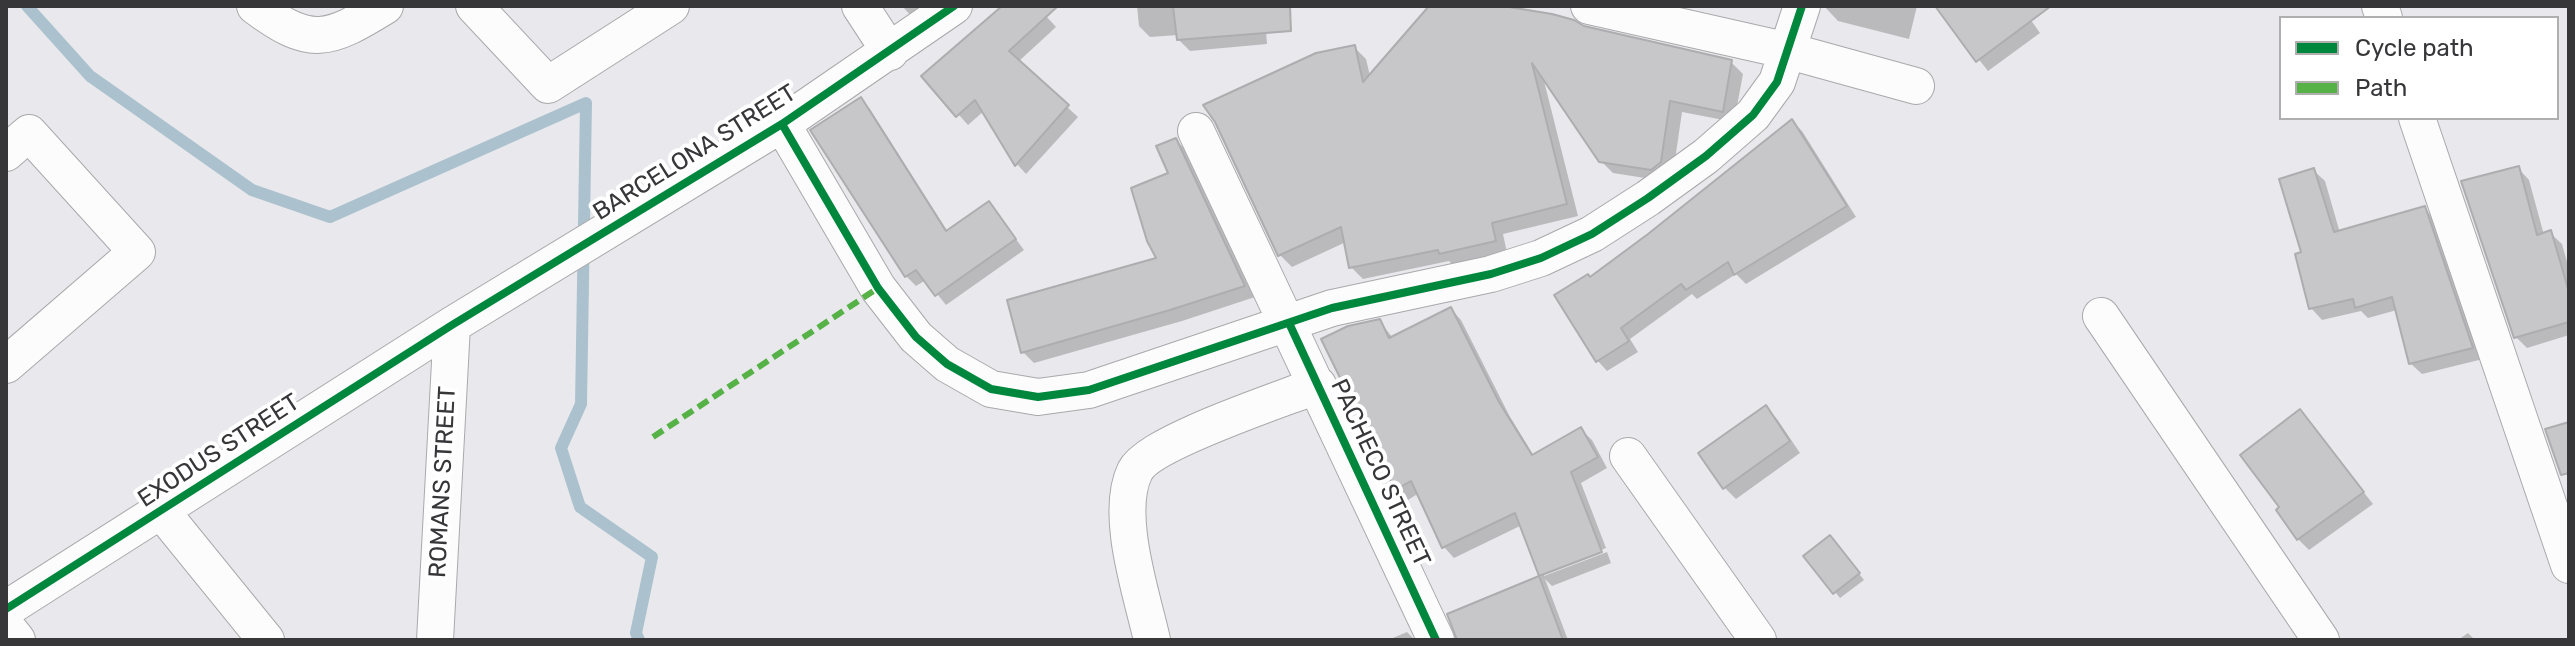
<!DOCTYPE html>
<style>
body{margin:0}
#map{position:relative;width:2575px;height:646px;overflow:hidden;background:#e9e9ed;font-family:Rubik,sans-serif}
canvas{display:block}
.frame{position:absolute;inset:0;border:8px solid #37373a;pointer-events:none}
.legend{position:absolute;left:2279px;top:16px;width:280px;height:104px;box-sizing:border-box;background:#fff;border:2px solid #afafb0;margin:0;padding:10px 14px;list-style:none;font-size:24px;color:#37373a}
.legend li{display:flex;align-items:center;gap:16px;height:40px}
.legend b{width:40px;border:2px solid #afafb0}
</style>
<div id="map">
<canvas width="2575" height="646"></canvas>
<div class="frame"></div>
<ul class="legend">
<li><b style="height:10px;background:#00873e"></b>Cycle path</li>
<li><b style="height:10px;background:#56b246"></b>Path</li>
</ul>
</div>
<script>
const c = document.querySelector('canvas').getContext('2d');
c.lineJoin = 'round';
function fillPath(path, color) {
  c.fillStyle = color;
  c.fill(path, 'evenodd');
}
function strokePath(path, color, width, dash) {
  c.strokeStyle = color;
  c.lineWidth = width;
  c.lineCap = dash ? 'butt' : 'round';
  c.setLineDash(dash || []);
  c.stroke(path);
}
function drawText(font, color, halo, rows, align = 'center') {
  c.font = font + ' Rubik,sans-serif';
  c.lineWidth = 8;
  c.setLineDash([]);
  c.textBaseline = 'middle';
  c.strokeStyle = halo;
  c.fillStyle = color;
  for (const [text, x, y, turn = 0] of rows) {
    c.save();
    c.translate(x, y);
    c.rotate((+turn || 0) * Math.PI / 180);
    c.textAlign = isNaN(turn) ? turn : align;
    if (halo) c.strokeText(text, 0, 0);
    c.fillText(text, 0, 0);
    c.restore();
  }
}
fillPath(new Path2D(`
 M902,6h30l-18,13z
 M1005,6h32l19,21 -38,35 60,55 -52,57 -9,-10 -33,-53 -16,14 -44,-49z
 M1137,6h127l3,38 -77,7 -11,-11 -1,-5 -28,2 -11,-11z
 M1432,6h59l240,56 12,12 -9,48 -52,-10 -9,62 -9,7 -51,-8 -13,-13 -57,-83 35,139 -75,18 4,19 -54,12 -4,-4 -86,18 -12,-12 -5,-25 -54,25 -12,-12 -63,-134 137,-74 12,12 4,17z
 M1917,6l-8,33 -71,-18 -14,-15z
 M1937,6h84l19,27 -52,38z
 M860,100l10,9 78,123 41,-29 35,47 -78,55 -20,-25 -10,6 -10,-10z
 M1792,121l10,10 54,86 -110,67 -10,-10 -39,25 -5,-5 -62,45 8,13 -31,19 -10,-11 -7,-81z
 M1176,140l11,11 68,146 -73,24 -148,42 -11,-11 136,-92z
 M2518,168l11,12 15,55 6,-2 12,11 7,25v66l-42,13 -11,-11z
 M2313,170l12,11 15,52 84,-25 11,12 48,139 -61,15 -12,-11 -13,-53 -29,8 -7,-7 -39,9 -11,-12 -7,-54z
 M1451,309l10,11 48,95 25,41 47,-26 11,10 15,28 -26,15 25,65 -62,24v4l63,-24 4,11 -59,23 -7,-7 23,61h-108l-11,-25 92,-38 -19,-52 -68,33 -10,-11 -25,-54 -11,7 -11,-11 -73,-149 55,-19 14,17z
 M1766,408l11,11 23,34 -64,46 -11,-11z
 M2300,412l73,92 -64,46 -11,-11 -16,-32z
 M1835,543l29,37 -24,18 -34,-42z
 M1407,632l8,8h-27z
 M2468,633l7,7h-17z`), '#0003');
strokePath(new Path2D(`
 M27,6l63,70 162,114 78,27 256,-114 -5,301 -20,44 19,59 72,50 -16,76 3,7`), '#abc2ce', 12);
const building = new Path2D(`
 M1002,6h56l-49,45 60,54 -54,61 -40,-66 -19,17 -35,-41z
 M1173,6h117l1,25 -114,9z
 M1429,6h74l49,8 22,6 10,6 148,34 -9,52 -53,-11 -9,61 -10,8 -52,-8 -67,-99 35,141 -75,19 4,18 -57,13 -1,-4 -89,18 -8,-41 -63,29 -63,-134 -12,-17 113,-52 39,-8 8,37z
 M1935,6h116l-75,56z
 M861,97l85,134 43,-30 27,38 -81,57 -19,-26 -11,7 -95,-147z
 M1792,119l55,87 -113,69 -6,-13 -42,28 -5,-6 -60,44 8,13 -33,21 -42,-67 34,-21 2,3 58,-43z
 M1176,138l69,148 -75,24 -149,43 -14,-53 149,-42 -9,-17 -16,-53 37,-15 -12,-27z
 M2519,166l18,69 14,-5 18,62v30l-55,16 -53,-157z
 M2314,168l20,64 91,-26 48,142 -64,16 -17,-67 -37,11 -2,-9 -44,10 -14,-55 6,-2 -22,-73z
 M1451,307l48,95 33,53 49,-28 17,30 -27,15 31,80 -63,24 -24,-63 -73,35 -31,-67 -16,9 -74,-151 27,-13 32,-7 9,19z
 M1766,405l24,36 -67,48 -25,-36z
 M2300,409l64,83 -67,48 -21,-30 3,-3 -39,-52z
 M2569,422v51l-8,2 -16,-46z
 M1830,535l30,38 -27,21 -30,-38z
 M1539,576l24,64h-106l-10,-26z`);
fillPath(building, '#c7c6c9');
strokePath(building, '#adacaf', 2);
const street = new Path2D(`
 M255,6c56,42 73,35 130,0
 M474,6l74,79 123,-79
 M860,6l30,46
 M1589,6l200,45 127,35
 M2380,6l4,12
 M2417,118l152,447
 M782,124l96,164 38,49 31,27 44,25 47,8 51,-7 243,-82 159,-34 50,-16 51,-24 56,-36 58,-42 47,-41 24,-33 25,-76
 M1196,131l240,509
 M6,153l23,-20 108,119 -131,113
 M2101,316l220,324
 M1628,456l130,184
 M162,512l104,128
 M6,609l446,-284 330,-201 172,-118
 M6,626l11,14
 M435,640l17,-315
 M1152,640c-10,-45 -38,-126 -17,-169 15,-29 148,-72 183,-86`);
strokePath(street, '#a9a9ac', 38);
strokePath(street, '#fcfcfc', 36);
strokePath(new Path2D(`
 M653,437l225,-149`), '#56b246', 6, [12, 6]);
strokePath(new Path2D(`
 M782,124l96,164 38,49 31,27 44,25 47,8 51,-7 243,-82 159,-34 50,-16 51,-24 56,-36 58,-42 47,-41 24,-33 25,-76
 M1289,323l147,317
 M6,609l446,-284 330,-201 172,-118`), '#00873e', 8);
drawText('24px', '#37373a', '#fff', [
 ["BARCELONA STREET",695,153,-32],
 ["EXODUS STREET",219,451,-33],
 ["PACHECO STREET",1380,473,65],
 ["ROMANS STREET",443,482,-87]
]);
</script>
